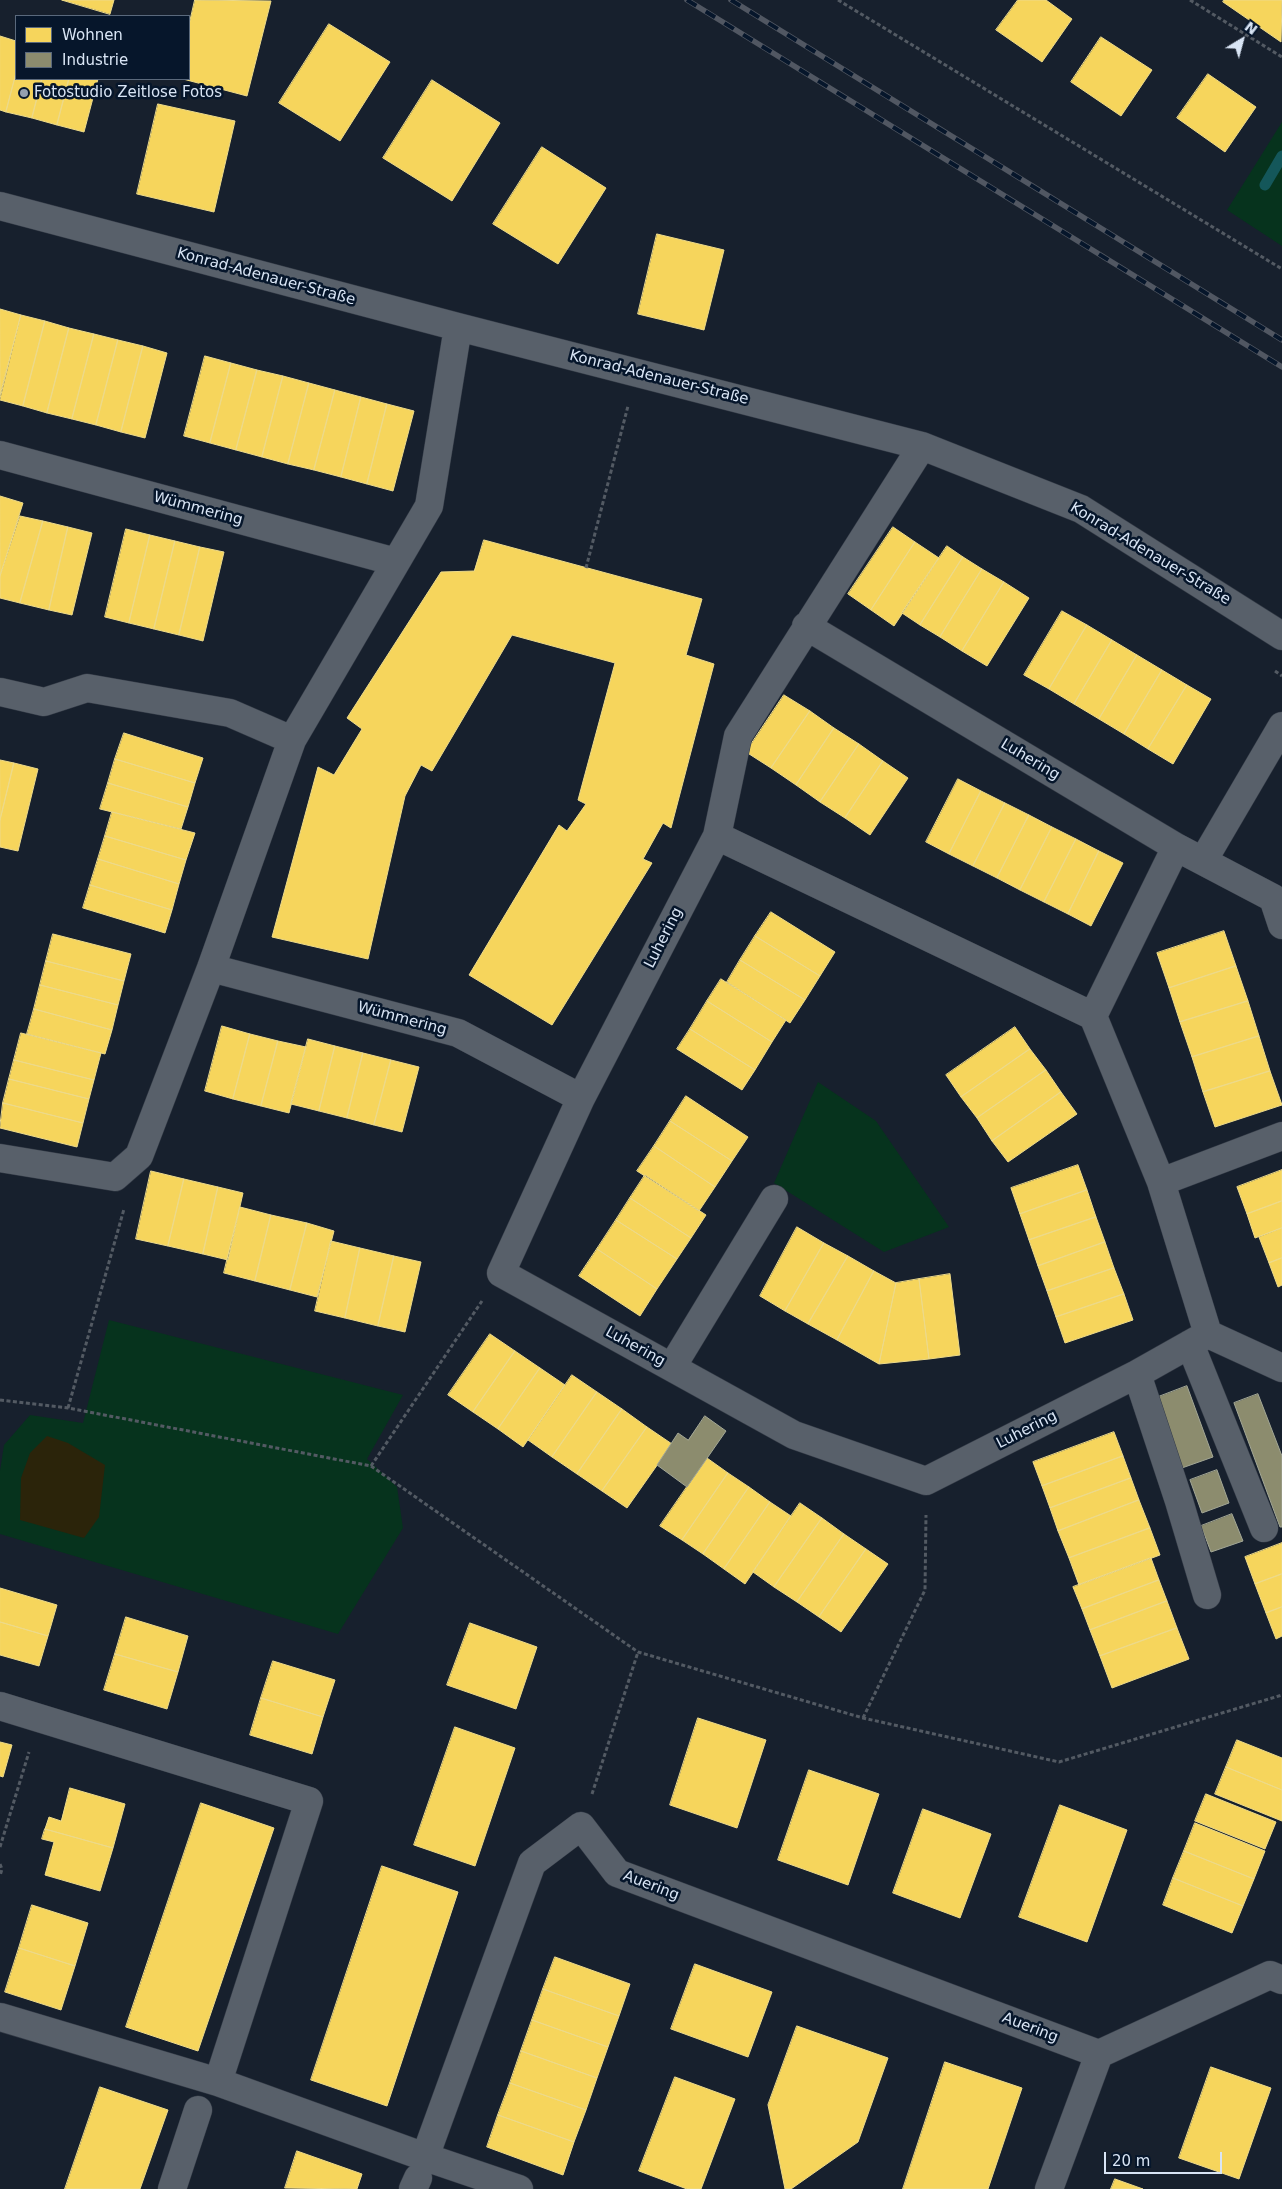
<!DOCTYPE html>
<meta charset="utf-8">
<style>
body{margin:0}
#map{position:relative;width:1282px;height:2189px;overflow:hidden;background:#17202d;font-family:"DejaVu Sans",sans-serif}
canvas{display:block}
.legend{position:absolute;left:15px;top:15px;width:175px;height:65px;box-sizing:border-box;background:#06162b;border:1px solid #5a697c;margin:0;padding:6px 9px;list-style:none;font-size:15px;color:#d9e5f5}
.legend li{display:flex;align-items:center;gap:10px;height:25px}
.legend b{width:25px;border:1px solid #5a697c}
.north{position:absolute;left:1217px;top:15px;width:50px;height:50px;-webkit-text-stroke:4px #06162b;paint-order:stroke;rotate:37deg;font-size:14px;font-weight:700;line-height:20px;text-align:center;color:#d9e5f5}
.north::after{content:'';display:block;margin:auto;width:18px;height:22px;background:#d9e5f5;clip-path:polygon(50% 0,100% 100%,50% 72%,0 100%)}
.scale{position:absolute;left:1104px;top:2152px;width:118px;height:22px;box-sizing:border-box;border:2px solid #d9e5f5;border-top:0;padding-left:6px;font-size:15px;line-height:18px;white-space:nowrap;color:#d9e5f5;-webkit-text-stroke:4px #06162b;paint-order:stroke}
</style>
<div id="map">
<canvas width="1282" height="2189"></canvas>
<ul class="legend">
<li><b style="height:14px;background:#f6d55c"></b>Wohnen</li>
<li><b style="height:14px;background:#8c8c6e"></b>Industrie</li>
</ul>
<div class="north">N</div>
<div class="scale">20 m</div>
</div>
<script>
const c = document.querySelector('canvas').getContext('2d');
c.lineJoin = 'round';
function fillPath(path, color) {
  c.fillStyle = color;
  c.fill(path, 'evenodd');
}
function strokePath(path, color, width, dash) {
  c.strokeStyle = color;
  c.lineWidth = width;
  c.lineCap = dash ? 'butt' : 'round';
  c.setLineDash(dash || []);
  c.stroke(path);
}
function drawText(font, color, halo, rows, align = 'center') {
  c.font = font + ' "DejaVu Sans",sans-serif';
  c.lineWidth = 5;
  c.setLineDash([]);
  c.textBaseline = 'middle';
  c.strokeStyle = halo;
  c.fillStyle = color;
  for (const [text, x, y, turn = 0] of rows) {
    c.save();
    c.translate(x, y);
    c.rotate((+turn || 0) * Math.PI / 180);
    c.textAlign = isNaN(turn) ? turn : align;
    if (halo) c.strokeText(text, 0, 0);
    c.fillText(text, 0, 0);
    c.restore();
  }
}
fillPath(new Path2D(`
 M1282,122v124l-55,-36z
 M818,1082l58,39 73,106 -65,25 -110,-69z
 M109,1320l294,75 -36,64 30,28 6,41 -65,106 -338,-100v-63l4,-26 26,-30 53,8z`), '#06331d');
fillPath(new Path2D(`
 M47,1436l21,7 37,22 -6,52 -15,21 -64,-18 1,-42 9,-25z`), '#2b240a');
const homes = new Path2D(`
 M62,0h52l-4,14z
 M195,0l76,1 -24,95 -64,-17h6v-54z
 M1018,0h28l26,19 -30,43 -46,-32z
 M1224,0h58l-1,42 -58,-40z
 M329,24l61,38 -50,79 -61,-38z
 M0,36l16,5v32l-10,39 -6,-2z
 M1101,37l51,33 -31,46 -50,-34z
 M16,73v6h26l-10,39 -26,-6z
 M1208,74l48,33 -31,45 -48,-34z
 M42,79h27l-12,46 -25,-7z
 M69,79h29l-14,53 -27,-7z
 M432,80l68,43 -48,78 -69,-43z
 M158,104l77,17 -21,91 -77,-18z
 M542,147l64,41 -48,76 -65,-40z
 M657,234l67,16 -20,80 -66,-16z
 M0,309l21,6 -21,80z
 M21,315l24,6 -22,85 -23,-6z
 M45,321l24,7 -22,85 -24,-7z
 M69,328l25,6 -22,85 -25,-6z
 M94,334l24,6 -22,85 -24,-6z
 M118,340l25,6 -22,86 -25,-7z
 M143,346l24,7 -22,85 -24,-6z
 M205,356l26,7 -21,80 -26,-7z
 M231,363l26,7 -21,80 -26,-7z
 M257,370l26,6 -21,81 -26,-7z
 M283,376l26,7 -21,81 -26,-7z
 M309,383l26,7 -21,80 -26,-6z
 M335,390l26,7 -20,80 -27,-7z
 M361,397l26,7 -20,80 -26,-7z
 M387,404l27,7 -21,80 -26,-7z
 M0,496l23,7 -23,73z
 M20,516l23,5 -23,82 -20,-5v-22z
 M43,521l25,6 -19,83 -29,-7z
 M68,527l24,6 -20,82 -23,-5z
 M893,527l22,15 -44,68 -23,-16z
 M126,529l24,6 -21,88 -24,-6z
 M150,535l25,6 -21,88 -25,-6z
 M484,540l218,59 -16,56 28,9 -43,164 -8,-5 -20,36 9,4 -100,162 -83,-50 90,-150 8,6 19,-27 -8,-4 37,-137 -103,-28 -80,136 -11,-6 -16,31 -37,163 -96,-22 46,-170 16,8 28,-46 -15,-11 94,-146 33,-1z
 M175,541l25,6 -21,88 -25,-6z
 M915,542l24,16 -45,68 -23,-16z
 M947,546l16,11 -43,68 -18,-12z
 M200,547l24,5 -21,89 -24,-6z
 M963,557l19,12 -42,68 -20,-12z
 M982,569l22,13 -42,69 -22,-14z
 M1004,582l25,16 -42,68 -25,-15z
 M1062,611l25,14 -38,64 -25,-14z
 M1087,625l25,15 -38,64 -25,-15z
 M1112,640l25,15 -38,64 -25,-15z
 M1137,655l25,15 -38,64 -25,-15z
 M1162,670l25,15 -39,64 -24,-15z
 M1187,685l24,14 -38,65 -25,-15z
 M784,695l26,16 -39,57 -25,-16z
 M810,711l24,17 -38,57 -25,-17z
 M834,728l25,16 -39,58 -24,-17z
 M124,733l79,25 -8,25 -80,-24z
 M859,744l24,17 -38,57 -25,-16z
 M115,759l80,24 -7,24 -80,-24z
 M0,760l14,3 -14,57z
 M883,761l25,17 -38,57 -25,-17z
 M14,763l24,6 -20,82 -18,-4v-27z
 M958,779l23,12 -32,63 -23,-12z
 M108,783l80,24 -7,22 -81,-20z
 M981,791l24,12 -32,63 -24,-12z
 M1005,803l24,12 -32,63 -24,-12z
 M112,812l83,21 -9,27 -81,-24z
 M1029,815l23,12 -32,63 -23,-12z
 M1052,827l24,12 -32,63 -24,-12z
 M105,836l81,24 -7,24 -81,-25z
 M1076,839l23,12 -31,63 -24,-12z
 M1099,851l24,12 -32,63 -23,-12z
 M98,859l81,25 -7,26 -82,-25z
 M90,885l82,25 -7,23 -82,-25z
 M771,912l64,40 -15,24 -65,-40z
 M1224,931l12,35 -67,22 -12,-35z
 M53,934l78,20 -7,27 -78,-20z
 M755,936l65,40 -15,24 -65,-40z
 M740,960l65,40 -15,23 -63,-41z
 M46,961l78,20 -6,24 -78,-20z
 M1236,966l12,35 -68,21 -11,-34z
 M721,979l65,41 -14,22 -65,-41z
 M40,985l78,20 -6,25 -78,-21z
 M707,1001l65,41 -17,28 -65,-41z
 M1248,1001l11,35 -67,21 -12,-35z
 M34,1009l78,21 -7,24 -78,-20z
 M222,1026l28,8 -17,65 -28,-8z
 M1015,1027l15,22 -69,48 -15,-22z
 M690,1029l65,41 -13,20 -65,-41z
 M21,1033l80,20 -7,27 -80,-20z
 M250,1034l28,7 -17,65 -28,-7z
 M1259,1036l11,35 -67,21 -11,-35z
 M308,1039l27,7 -16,65 -28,-7z
 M278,1041l28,6 -17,66 -28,-7z
 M335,1046l28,7 -16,65 -28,-7z
 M1030,1049l16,21 -69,48 -16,-21z
 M363,1053l28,7 -17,65 -27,-7z
 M14,1060l80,20 -5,19 -80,-20z
 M391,1060l28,7 -17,65 -28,-7z
 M1046,1070l15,22 -69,49 -15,-23z
 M1270,1071l12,34 -67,22 -12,-35z
 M9,1079l80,20 -6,24 -80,-20z
 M1061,1092l16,22 -69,48 -16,-21z
 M686,1096l62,41 -16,24 -62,-40z
 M3,1103l80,20 -6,24 -77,-19z
 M670,1121l62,40 -17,26 -61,-41z
 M654,1146l61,41 -16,24 -62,-40z
 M1078,1165l9,25 -67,24 -9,-26z
 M1282,1170v31l-35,13 -10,-27z
 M151,1171l33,8 -16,67 -32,-7z
 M645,1175l61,40 -15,23 -61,-40z
 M184,1179l34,8 -15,67 -35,-8z
 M218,1187l25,6 -15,67 -25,-6z
 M1087,1190l9,27 -67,23 -9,-26z
 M630,1198l61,40 -14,21 -61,-39z
 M1282,1201v27l-27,10 -8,-24z
 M240,1207l31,8 -16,66 -31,-8z
 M271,1215l36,8 -17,67 -35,-9z
 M1096,1217l9,25 -67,24 -9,-26z
 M616,1220l61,39 -20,30 -60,-40z
 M307,1223l27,8 -17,66 -27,-7z
 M797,1227l27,16 -39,68 -25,-15z
 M1282,1228v30l-13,5 -10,-26z
 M331,1241l29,7 -15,70 -30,-7z
 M1105,1242l9,26 -67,23 -9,-25z
 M824,1243l24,13 -40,68 -23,-13z
 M360,1248l34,8 -16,70 -33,-8z
 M597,1249l60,40 -17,27 -61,-40z
 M394,1256l27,6 -16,70 -27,-6z
 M848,1256l26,15 -37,69 -29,-16z
 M1282,1258v27l-4,2 -9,-24z
 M1114,1268l10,26 -68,23 -9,-26z
 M874,1271l22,12 -17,81 -42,-24z
 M950,1274l10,81 -31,4 -10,-80z
 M919,1279l10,80 -50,5 17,-81z
 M1124,1294l9,26 -68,23 -9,-26z
 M490,1334l25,17 -42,61 -25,-17z
 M515,1351l25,17 -42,61 -25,-17z
 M540,1368l25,17 -42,62 -25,-18z
 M572,1375l25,17 -45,65 -24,-17z
 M597,1392l25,17 -45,65 -25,-17z
 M622,1409l25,18 -45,64 -25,-17z
 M647,1427l25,17 -45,64 -25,-17z
 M1114,1432l9,24 -81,30 -9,-24z
 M1123,1456l8,22 -81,30 -8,-22z
 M707,1458l21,15 -46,67 -22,-14z
 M728,1473l21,14 -46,67 -21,-14z
 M1131,1478l8,22 -81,31 -8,-23z
 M749,1487l21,15 -46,67 -21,-15z
 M1139,1500l11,28 -81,30 -11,-27z
 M770,1502l21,14 -46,68 -21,-15z
 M800,1503l22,15 -48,69 -21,-15z
 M822,1518l22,16 -47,68 -23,-15z
 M1150,1528l10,27 -81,30 -10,-27z
 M844,1534l22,15 -47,68 -22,-15z
 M1282,1543v31l-27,10 -10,-27z
 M866,1549l22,15 -47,68 -22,-15z
 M1151,1558l8,22 -77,29 -9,-22z
 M1282,1574v33l-16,6 -11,-29z
 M1159,1580l8,21 -77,29 -8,-21z
 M0,1588l57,17 -9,31 -48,-14z
 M1167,1601l10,27 -77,28 -10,-26z
 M1282,1607v29l-6,3 -10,-26z
 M126,1617l62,19 -10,36 -63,-18z
 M0,1622l48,14 -9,30 -39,-11z
 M470,1623l67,24 -21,62 -69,-24z
 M1177,1628l12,31 -77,29 -12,-32z
 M115,1654l63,18 -11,37 -63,-19z
 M273,1661l62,19 -12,37 -62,-19z
 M261,1698l62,19 -11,37 -62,-19z
 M698,1718l68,22 -29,88 -67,-23z
 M455,1727l60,21 -40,118 -61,-21z
 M1237,1740l45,18v32l-56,-23z
 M0,1742l12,3 -9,32 -3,-1z
 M1226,1767l56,23v31l-67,-27z
 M809,1770l70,24 -31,91 -70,-25z
 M70,1788l55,16 -12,44 -68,-19 4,-12 12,4z
 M1206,1794l70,28 -11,27 -70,-28z
 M201,1803l73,25 -76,223 -72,-24z
 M1060,1805l67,25 -40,112 -68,-25z
 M923,1809l68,25 -31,84 -67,-25z
 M1195,1823l70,28 -11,28 -70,-28z
 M45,1829l68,19 -13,43 -55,-16 9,-33 -12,-3z
 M1184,1851l70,28 -11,27 -70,-28z
 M382,1866l76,26 -71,214 -76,-26z
 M1173,1878l70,28 -11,27 -69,-28z
 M32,1905l56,18 -13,43 -56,-18z
 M19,1948l56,18 -14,44 -56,-18z
 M555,1957l75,27 -11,32 -76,-27z
 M695,1964l77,28 -24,65 -77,-28z
 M543,1989l76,27 -11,31 -76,-27z
 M532,2020l76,27 -11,31 -76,-27z
 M797,2026l91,32 -30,84 -67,47h-6l-17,-84z
 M521,2051l76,27 -11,32 -76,-27z
 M945,2062l77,26 -34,101h-85z
 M1211,2067l60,21 -32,91 -60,-21z
 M675,2077l60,22 -34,90h-14l-48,-18z
 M510,2083l76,27 -12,32 -76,-27z
 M100,2087l68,23 -28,79h-75z
 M498,2115l76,27 -11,33 -76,-28z
 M297,2151l65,23 -5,15 -72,-1z
 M1115,2179l28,10h-32z`);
fillPath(homes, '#f6d55c');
strokePath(homes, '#edda8a', 1);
const industry = new Path2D(`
 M1187,1386l26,71 -34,12 -26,-70z
 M1258,1394l24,62v71h-2l-46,-124z
 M705,1416l21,15 -39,56 -30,-22 21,-32 10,7z
 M1217,1470l12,33 -27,10 -12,-33z
 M1232,1514l11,27 -32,11 -10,-26z`);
fillPath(industry, '#8c8c6e');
strokePath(industry, '#a3a796', 1);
strokePath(new Path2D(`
 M1265,185l17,-29`), '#14575a', 11);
const minor = new Path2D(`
 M0,206l458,121 464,119 159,63 201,127
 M922,446l-184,290 -21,100 -136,262 -80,175 293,162 132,46 211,-107 71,-40 74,34
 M0,455l396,107
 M806,626l370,221
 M0,692l44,10 43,-14 143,25 62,27
 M717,836l376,180 68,166 47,152
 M1203,861l79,-135
 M211,968l247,65 123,65
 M1093,1016l83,-169 97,51 9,27
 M0,1158l115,19 24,-21 72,-188 81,-228 137,-234 29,-179
 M1161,1182l121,-46
 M1190,1344l74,184
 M672,1367l102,-168
 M1137,1374l42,127 28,94
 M0,1706l309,95 -91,281
 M0,2017l218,65 207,75
 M172,2189l26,-79
 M413,2189l5,-11
 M519,2189l-94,-32 107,-294 49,-37 36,47 482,181
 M1049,2189l50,-135 171,-79 12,5`);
strokePath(minor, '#333a46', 29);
strokePath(new Path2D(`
 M838,0l444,269
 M1190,0l92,57
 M586,568l42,-162
 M1275,671l7,5
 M0,1400l68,8 303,58 267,186 225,66 196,44 223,-67
 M68,1408l56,-199
 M371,1466l111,-165
 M863,1718l62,-128 1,-75
 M592,1794l46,-142
 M0,1847l29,-95
 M0,1864l2,5 -2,7`), '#535a63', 3, [4, 2.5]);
strokePath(minor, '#58606a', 28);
const rail = new Path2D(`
 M687,0l595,367
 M731,0l551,340`);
strokePath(rail, '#515762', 5.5);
strokePath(rail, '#06162b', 4, [11]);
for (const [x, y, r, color] of [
 [24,93,5,"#95a0af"]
]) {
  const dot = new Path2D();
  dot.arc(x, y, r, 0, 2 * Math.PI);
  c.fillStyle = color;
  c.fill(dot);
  strokePath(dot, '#06162b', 2);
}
drawText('15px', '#d9e5f5', '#06162b', [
 ["Fotostudio Zeitlose Fotos",34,93]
], 'left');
drawText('15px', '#d9e5f5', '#06162b', [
 ["Konrad-Adenauer-Straße",266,277,15],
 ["Konrad-Adenauer-Straße",659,378,14],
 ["Wümmering",198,509,15],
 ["Konrad-Adenauer-Straße",1150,554,31],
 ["Luhering",1030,760,31],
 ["Luhering",664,938,-63],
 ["Wümmering",402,1019,15],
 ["Luhering",635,1347,29],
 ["Luhering",1027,1430,-27],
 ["Auering",651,1886,21],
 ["Auering",1030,2028,21]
]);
</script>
